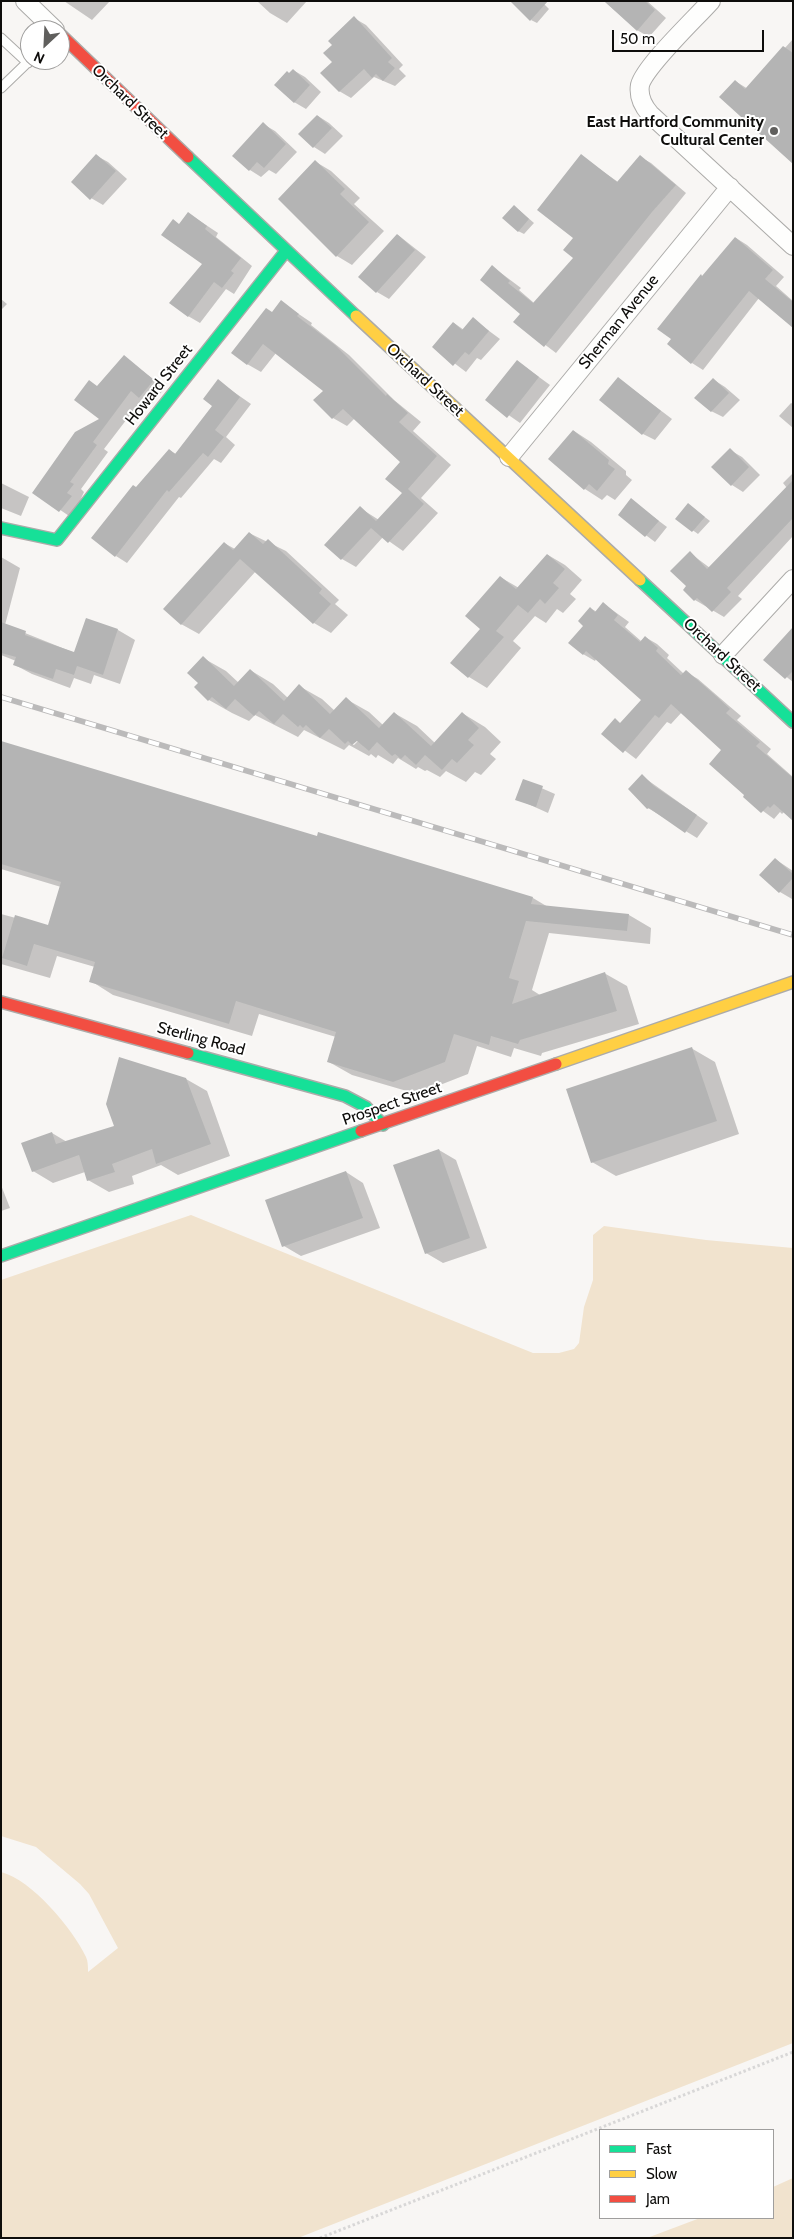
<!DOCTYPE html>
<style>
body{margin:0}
#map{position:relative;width:794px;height:2239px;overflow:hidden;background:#f8f6f4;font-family:Cabin,sans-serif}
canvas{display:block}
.frame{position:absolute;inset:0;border:2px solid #0e0d0b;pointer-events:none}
.legend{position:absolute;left:599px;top:2129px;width:175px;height:90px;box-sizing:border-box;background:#fff;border:1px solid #9f9e9d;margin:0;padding:6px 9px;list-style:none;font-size:15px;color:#0e0d0b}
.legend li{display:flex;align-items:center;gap:10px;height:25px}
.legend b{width:25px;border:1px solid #9f9e9d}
.north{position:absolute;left:20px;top:20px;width:50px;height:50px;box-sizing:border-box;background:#fff;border:1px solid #9f9e9d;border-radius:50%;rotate:205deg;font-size:14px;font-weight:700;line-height:20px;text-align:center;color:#0e0d0b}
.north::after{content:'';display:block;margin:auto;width:18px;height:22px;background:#605f5d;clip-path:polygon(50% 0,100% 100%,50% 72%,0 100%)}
.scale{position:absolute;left:612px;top:30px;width:152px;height:22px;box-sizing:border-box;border:2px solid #0e0d0b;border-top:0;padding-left:6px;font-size:15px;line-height:18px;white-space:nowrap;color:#0e0d0b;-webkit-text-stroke:4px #fff;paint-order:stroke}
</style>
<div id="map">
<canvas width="794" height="2239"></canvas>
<div class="frame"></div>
<ul class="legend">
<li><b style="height:6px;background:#16e098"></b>Fast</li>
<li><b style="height:6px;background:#ffcf43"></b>Slow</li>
<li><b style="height:6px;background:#f24e42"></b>Jam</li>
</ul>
<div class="north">N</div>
<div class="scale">50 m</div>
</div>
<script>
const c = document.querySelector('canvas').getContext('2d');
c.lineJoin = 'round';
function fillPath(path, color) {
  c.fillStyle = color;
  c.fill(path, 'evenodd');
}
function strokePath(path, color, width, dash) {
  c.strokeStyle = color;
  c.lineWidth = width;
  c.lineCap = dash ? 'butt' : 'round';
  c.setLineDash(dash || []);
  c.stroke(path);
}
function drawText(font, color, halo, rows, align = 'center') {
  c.font = font + ' Cabin,sans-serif';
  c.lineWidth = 4;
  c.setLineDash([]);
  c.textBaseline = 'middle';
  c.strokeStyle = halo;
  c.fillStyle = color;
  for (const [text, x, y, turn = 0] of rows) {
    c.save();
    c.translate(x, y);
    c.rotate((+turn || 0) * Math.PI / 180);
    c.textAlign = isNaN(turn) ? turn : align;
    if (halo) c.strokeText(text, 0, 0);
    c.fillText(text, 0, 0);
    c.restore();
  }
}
fillPath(new Path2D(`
 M191,1215l342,138h26l15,-4 5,-6 5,-36 9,-27v-45l11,-9 102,14 87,8v795l-495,195h-297v-366c31,8 71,56 85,85 2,4 2,10 2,15l30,-24 -29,-54 -9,-10 -44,-37 -35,-11v-556z
 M793,2178v60h-146l53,-20h73v-31z`), '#f1e3ce');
fillPath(new Path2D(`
 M64,1h46l-18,19z
 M257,1h50l-20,22 -17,-10z
 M541,1l8,8 -12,14 -6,-3z
 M604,1h43l19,17 -17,19 -12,-7z
 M354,18l12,7 37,40 -4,4 7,7 -11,10 -21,-9 -23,21 -12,-7 -6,-29 1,-17z
 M793,39v124l-58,-82 13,8z
 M293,70l12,7 16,15 -15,17 -12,-7 -5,-28z
 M318,116l11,7 14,13 -18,18 -11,-7z
 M263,124l12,7 22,21 -21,22 -7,-4 -8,7 -11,-7 -16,-14z
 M97,156l11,6 19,17 -24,26 -12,-7z
 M581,156l37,26 22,-25 11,6 35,30 -130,160 -41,-31 7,-8 -29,-47 28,21 -2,2 15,13 41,-45z
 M316,162l15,9 29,27 -6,6 30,27 -32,34 -15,-9z
 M519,210l15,13 -10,11 -6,-3z
 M188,213l30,20 -2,4 36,29 -18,28 -8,-5 -26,34 -12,-7 15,-52 -23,-39z
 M398,235l28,22 -37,42 -12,-7z
 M736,238l11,7 37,32 -8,9 17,15v26l-34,-29 -56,72 -11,-7 -20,-24 31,-62z
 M1,299l6,5 -6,6z
 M281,302l31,21 -1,2 38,30 45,45 27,22 -8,9 38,34 -30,33 17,15 -35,38 -20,-14 -27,30 -14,-8 -16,-14 34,-37 19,12 24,-27 -1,-31 -47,-44 -8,8 -14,-8 -18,-18 10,-10 -49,-37 -15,19 -14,-8 25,-51z
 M473,319l27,20 -19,21 -4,-2 -11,14 -33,-25 21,-24 10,7z
 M124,357l41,31 -13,15 -9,-5 -39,51 4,3 -27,37 3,3 -12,26 -38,-26 67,-73 -3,-32z
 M517,361l33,24 -30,38 -33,-23z
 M618,378l54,41 -17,21 -12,-6z
 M714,380l11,7 15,13 -17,17 -12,-6z
 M218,381l33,23 -25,33 9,8 -14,18 -7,-4 -33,39 -2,-1 -52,66 -11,-7 20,-68 33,-38 7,4 38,-48z
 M791,403l2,1v24l-14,-12z
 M574,431l17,11 35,29v4l6,5 -17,20 -8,-5 -5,5 -17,-11 -36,-30z
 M730,450l12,7 18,18 -17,17 -11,-7 -19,-18z
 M793,473v63l-55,60 4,3 -18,18 -29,-17 -7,-14 2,-33 20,15 77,-80 -4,-5z
 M1,483l28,14 -8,19 -20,-8z
 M631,500l36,27 -12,15 -36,-27z
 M693,508l17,13 -12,13 -21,-15z
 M249,533l37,18 53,49 -4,4 13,11 -17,18 -17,-10 -58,-52 -57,63 -18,-10 43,-81 11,6z
 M548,555l17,10 17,15 -12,14 6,5 -13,14 -6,-4 -11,14 -11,-7 -22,25 8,7 -34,40 -18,-11 -17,-15 30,-33 18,-52 19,11z
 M1,557l19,11 -15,57 70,28 11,-34 32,11 17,10 -15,44 -26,-9 -3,9 -17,-6 -4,10 -38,-14 -17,-9 1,-4 -15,-6z
 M604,604l25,18 -4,5 16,14 4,-4 12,7 12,11 -2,3 17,16 2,-2 12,7 30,26 13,11 -4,4 34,29 -4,5 26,23v42l-9,-7 -2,2 -2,-2 -6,7 -30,-22 2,-2 -23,-45 -41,-38 -11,12 -4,-2 -31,37 -33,-25 12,-14 6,4 22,-24 -47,-41 -1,2 -12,-7 2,-28 5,-18 7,4z
 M793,630v52l-28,-22z
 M203,658l23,13 13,12 11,-13 23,14 15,14 11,-12 23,13 13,12 11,-12 23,13 14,13 11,-12 23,13 18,17 27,-30 23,14 16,15 -11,12 6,5 -15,16 -6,-3 -9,10 -20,-11 -6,6 -13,-7 -2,1 -7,-4 -2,2 -18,-11 -5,6 -15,-9 -2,3 -5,-4 -2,2 -20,-11 -5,5 -40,-20 -6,7 -43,-22 -6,6 -17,-8 -23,-13 -9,-17zM362,737l-8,8 -2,-1z
 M1,742l317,95 215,61 15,9 81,8 22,13 -1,16 -101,-11 -17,57 8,5 64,-22 23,13 12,38 -97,29 -1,3 -27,-8 -3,9 -34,-11 -9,28 -51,20 -65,-19 -23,-13 7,-25 -77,-23 -7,22 -139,-41 -22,-14 4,-14 -38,-11 -7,22 -49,-14v-50l48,13 12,-40 -60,-18z
 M642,776l66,47 -11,15 -49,-30z
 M523,780l32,14 -7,19 -31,-14z
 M775,859l18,12 -1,28 -12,-7 -19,-17z
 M691,1048l24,14 24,72 -123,42 -24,-14z
 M186,1079l21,12 23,65 -52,19 -17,-10 -29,11 2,8 -25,8 -21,-12 -3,-8 -32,11 -20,-12 19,-38 15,9 48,-15z
 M439,1150l17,10 31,88 -44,15 -17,-10z
 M346,1172l17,11 17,45 -79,28 -17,-10z
 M1,1185l9,23 -9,3z`), '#0003');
fillPath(new Path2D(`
 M510,1h38l-18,20z
 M604,1h41l10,9 -18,21z
 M354,16l38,42 -4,4 7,6 -12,13 -7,-7 -4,4 -8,-9 -25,23 -19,-19 12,-11 -9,-9 9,-8 -4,-4z
 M783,46l10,7v111l-74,-67 16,-17 10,9z
 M293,69l17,16 -16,18 -20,-18 13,-14 2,2z
 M317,115l15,13 -19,20 -15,-14z
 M263,122l23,22 -22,24 -7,-6 -8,9 -17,-15z
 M96,154l20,17 -26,29 -19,-18z
 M581,154l36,28 23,-27 36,30 -24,27 -108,135 -31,-25 7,-8 -40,-34 12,-15 18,16 -2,2 25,20 40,-45 -10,-8 10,-12 -36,-28z
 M315,160l30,29 -5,5 29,28 -33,35 -58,-58z
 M514,205l15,14 -11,13 -16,-14z
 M188,212l19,14 -2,3 36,29 -10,13 3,2 -12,15 -8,-6 -26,35 -19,-14 33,-39 -41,-29 12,-16 6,5z
 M397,234l18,16 -39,43 -18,-16z
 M735,237l38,33 -8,9 28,23v26l-44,-37 -58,73 -24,-20 4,-5 -14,-10 44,-55 1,2z
 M281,300l18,14 -2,2 38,29 51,51 1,-2 21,19 -9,9 38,34 -29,33 16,15 -36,39 -17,-15 -30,32 -17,-15 36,-39 16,15 26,-28 -17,-14 15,-17 -57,-53 -11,10 -19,-19 10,-9 -60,-47 -16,21 -16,-12 35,-45 6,4z
 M473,317l16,14 -20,24 -4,-3 -12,14 -21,-19 21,-25 9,8z
 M124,355l30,25 -15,18 -8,-7 -38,51 4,3 -27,37 4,2 -7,9 5,3 -13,16 -27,-19 43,-61 24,-13 -25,-19 15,-20 8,6z
 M517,360l22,17 -32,41 -22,-18z
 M618,377l43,34 -19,24 -43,-35z
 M713,378l16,15 -18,19 -17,-14z
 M218,379l22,18 -25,33 9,7 -16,20 -5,-4 -34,39 -2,-2 -52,67 -24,-19 42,-53 3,2 33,-38 6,5 37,-48 -9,-7z
 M573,430l36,30 -1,4 7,5 -18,22 -8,-7 -5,6 -36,-31z
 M730,448l19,19 -18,19 -20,-19z
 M793,480v38l-66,70 4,4 -19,20 -15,-14 -3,3 -11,-11 3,-4 -16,-15 20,-20 17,18z
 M631,498l28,23 -14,16 -27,-22z
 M688,503l17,14 -13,15 -17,-13z
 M249,532l14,12 5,-5 54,50 -3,4 12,11 -18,20 -73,-65 -59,66 -18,-16 61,-67 9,8z
 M547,554l18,15 -12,14 6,5 -14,16 -5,-5 -12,14 -10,-8 -22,26 8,6 -36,41 -18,-15 30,-34 -15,-13 35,-40 16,13z
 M603,602l15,13 -4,5 26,22 5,-6 13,12 -2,3 25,24 5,-5 30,26 14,13 -4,4 34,29 -4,4 37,32v43l-19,-17 -4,4 -2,-2 -7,7 -18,-16 1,-2 -35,-31 12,-14 -50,-46 -12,14 -4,-3 -32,38 -22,-19 14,-16 5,5 21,-23 -55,-49 -3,4 -15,-12 15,-17 -5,-5 12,-14 5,5z
 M86,618l32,11 -15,46 -26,-9 -3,9 -18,-6 -3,10 -40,-14 3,-8 -15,-4v-31l25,9 -1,4 49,17z
 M793,627v44l-8,8 -22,-19z
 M203,656l31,30 16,-17 34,32 15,-17 31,30 16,-17 33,31 15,-16 37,34 31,-34 17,16 -11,12 6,5 -17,18 -5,-4 -10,11 -17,-15 -9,10 -11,-10 -4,4 -6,-5 -3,2 -15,-14 -8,9 -12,-10 -5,4 -4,-4 -3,3 -16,-15 -9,9 -14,-13 -3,3 -3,-3 -2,2 -15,-13 -9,10 -15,-13 -5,5 -19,-17 -9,10 -14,-12 -4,4 -14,-14 4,-4 -11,-10z
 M1,741l316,95 1,-4 215,65 -2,7 98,10 -2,17 -101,-10 -17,57 10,3 -7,23 93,-32 12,39 -97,29 -2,4 -27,-8 -2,9 -35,-11 -9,28 -52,20 -66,-20 9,-30 -100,-31 -7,23 -140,-42 6,-20 -61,-18 -7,22 -25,-8 13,-43 33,10 13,-43 -60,-18z
 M642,774l12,12 43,29 -12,18 -36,-25 -2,1 -19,-20z
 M523,779l20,7 -7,21 -21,-7z
 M775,858l18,16v4l-14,15 -20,-18z
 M692,1047l25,74 -126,42 -25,-74z
 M119,1057l67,21 25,66 -55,20 -4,-15 -40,15 3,8 -28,9 -8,-26 -47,17 -11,-29 31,-11 4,12 58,-18 -8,-22z
 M439,1149l31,89 -45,16 -32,-89z
 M346,1171l17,47 -81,29 -17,-47z`), '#b4b4b4');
const lane = new Path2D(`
 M1,38l27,25
 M1,88l29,-28`);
const street = new Path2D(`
 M25,1l30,29
 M711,1c-16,18 -66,65 -71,84 -2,12 3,21 10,29l143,132
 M509,457l221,-270
 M723,655l70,-76`);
const fast = new Path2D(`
 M188,157l168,159
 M1,528l56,12 229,-289
 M640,580l153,142
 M188,1053l157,43 21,11 17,18
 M1,1256l360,-125`);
const slow = new Path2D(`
 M356,316l284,264
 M556,1064l237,-82`);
const jam = new Path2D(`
 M60,34l128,123
 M1,1002l187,51
 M361,1131l195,-67`);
strokePath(lane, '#acaba9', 11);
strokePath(street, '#acaba9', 20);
strokePath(fast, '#acaba9', 14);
strokePath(slow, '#acaba9', 14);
strokePath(jam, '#acaba9', 14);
strokePath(new Path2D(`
 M320,2238l473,-186`), '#d8d7d7', 3, [2.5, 2.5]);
strokePath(lane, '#fefefd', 9);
strokePath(street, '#fefefd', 18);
strokePath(fast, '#16e098', 11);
strokePath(slow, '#ffcf43', 11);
strokePath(jam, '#f24e42', 11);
const rail = new Path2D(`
 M1,697l792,238`);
strokePath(rail, '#bbbaba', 5.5);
strokePath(rail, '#fff', 4, [11]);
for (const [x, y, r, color] of [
 [774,131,5,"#605f5d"]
]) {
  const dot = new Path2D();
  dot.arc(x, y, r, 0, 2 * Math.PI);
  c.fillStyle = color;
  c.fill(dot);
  strokePath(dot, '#fff', 2);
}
drawText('16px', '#0e0d0b', '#fff', [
 ["Orchard Street",130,102,44],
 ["Sherman Avenue",619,322,-51],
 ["Orchard Street",425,380,43],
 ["Howard Street",159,385,-52],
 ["Orchard Street",722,655,43],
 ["Sterling Road",201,1039,15],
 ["Prospect Street",392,1104,-19]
]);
drawText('bold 16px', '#0e0d0b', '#fff', [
 ["East Hartford Community",764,122],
 ["Cultural Center",764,140]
], 'right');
</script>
